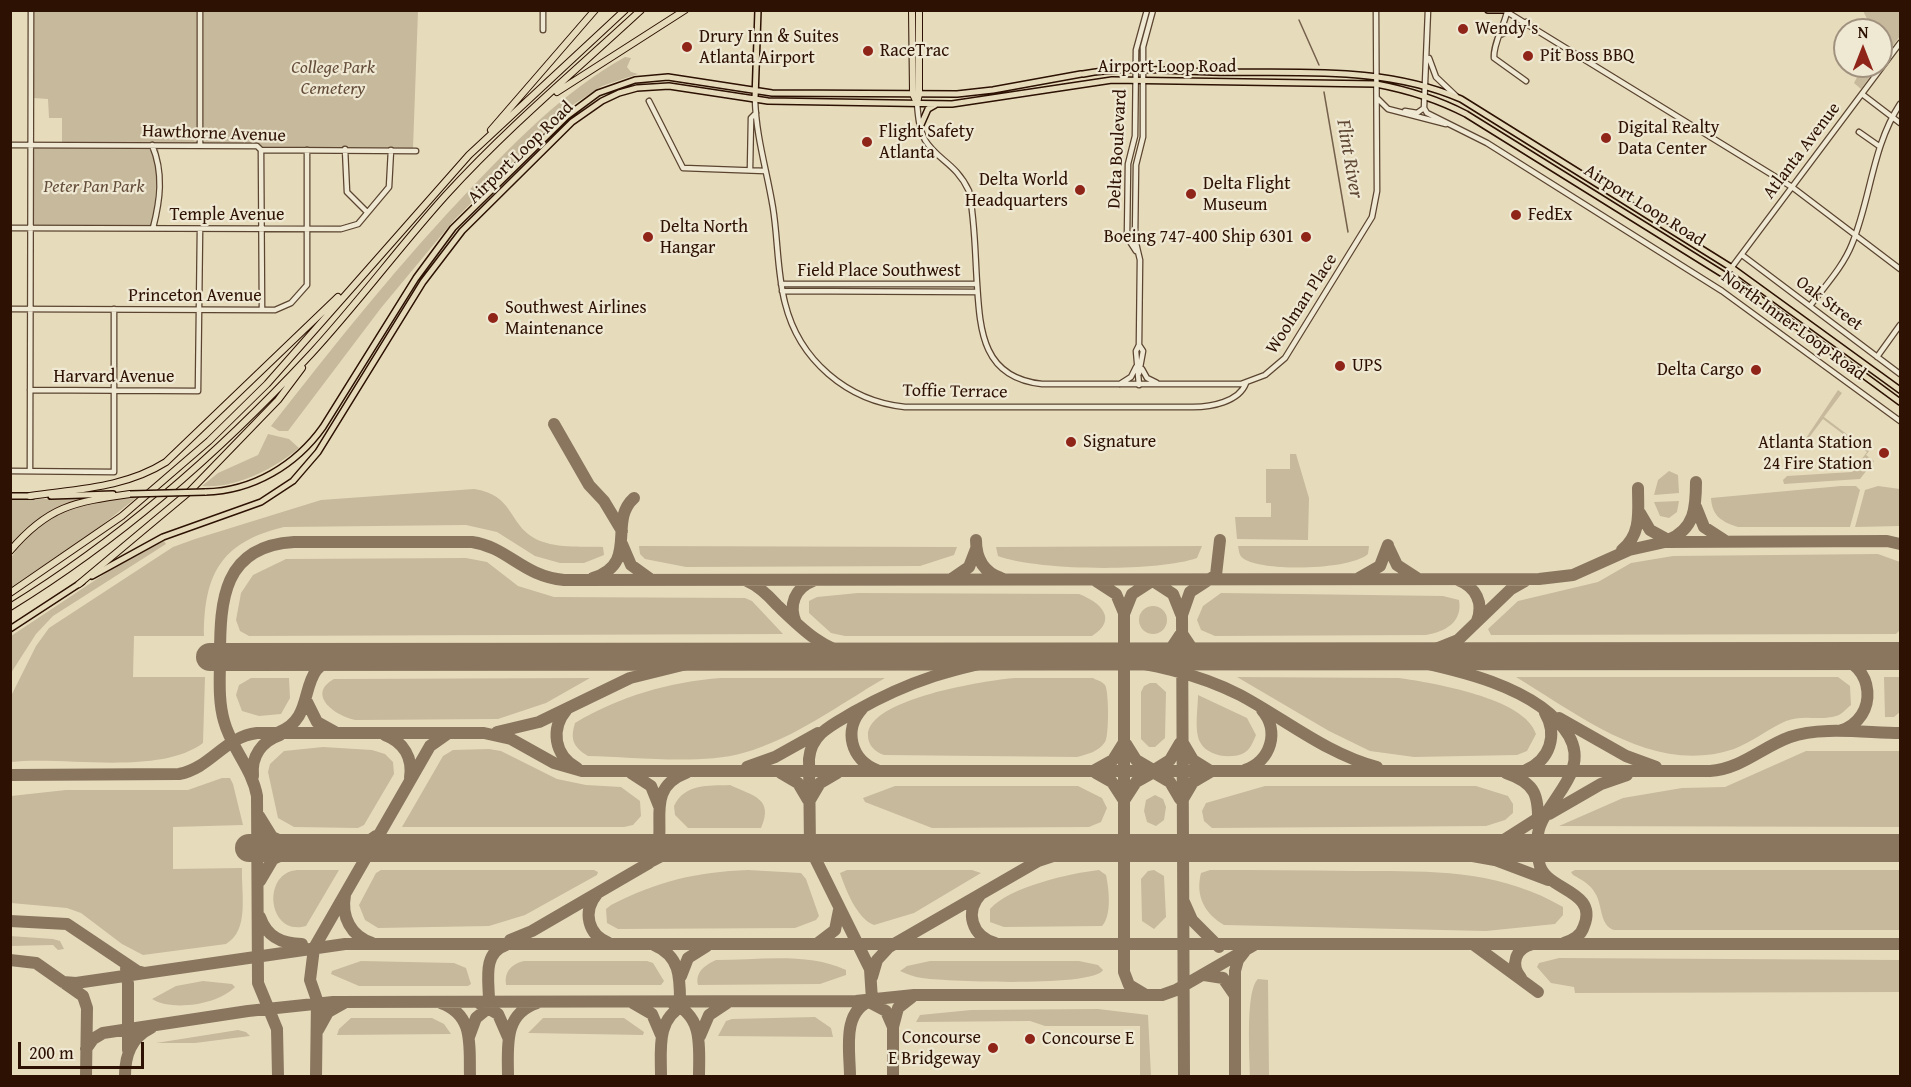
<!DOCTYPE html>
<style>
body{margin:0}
#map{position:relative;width:1911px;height:1087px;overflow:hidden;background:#e6dcbc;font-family:"Gentium Book Plus",serif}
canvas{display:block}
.frame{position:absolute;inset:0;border:12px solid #2d1102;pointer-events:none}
.north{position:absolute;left:1833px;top:18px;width:60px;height:60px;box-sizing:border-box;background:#efe8d3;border:2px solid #a1927f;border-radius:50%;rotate:0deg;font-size:16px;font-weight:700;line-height:24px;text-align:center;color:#2d1102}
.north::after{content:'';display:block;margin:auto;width:21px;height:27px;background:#8f2418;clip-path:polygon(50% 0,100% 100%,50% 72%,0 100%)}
.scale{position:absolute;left:18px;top:1042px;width:126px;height:27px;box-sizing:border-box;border:3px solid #2d1102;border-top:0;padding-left:8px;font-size:18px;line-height:21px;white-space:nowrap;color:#2d1102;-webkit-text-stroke:4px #efe8d3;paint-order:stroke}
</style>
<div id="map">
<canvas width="1911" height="1087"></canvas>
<div class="frame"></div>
<div class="north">N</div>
<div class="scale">200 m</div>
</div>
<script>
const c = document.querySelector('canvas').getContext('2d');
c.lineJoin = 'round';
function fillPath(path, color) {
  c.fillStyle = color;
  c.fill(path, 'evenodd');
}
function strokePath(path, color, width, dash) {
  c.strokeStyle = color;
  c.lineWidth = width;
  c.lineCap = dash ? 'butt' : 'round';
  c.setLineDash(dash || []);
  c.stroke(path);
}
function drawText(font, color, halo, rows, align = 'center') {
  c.font = font + ' "Gentium Book Plus",serif';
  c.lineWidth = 4.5;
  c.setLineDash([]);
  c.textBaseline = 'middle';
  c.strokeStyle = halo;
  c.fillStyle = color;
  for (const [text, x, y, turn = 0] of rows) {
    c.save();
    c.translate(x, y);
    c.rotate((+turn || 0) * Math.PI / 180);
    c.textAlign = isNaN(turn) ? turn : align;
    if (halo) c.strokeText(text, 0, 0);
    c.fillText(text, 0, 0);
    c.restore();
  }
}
fillPath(new Path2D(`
 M33,11h385l-5,137 -150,-1 -9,-3 -192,-1v-25h-13l-1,-19 -15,-1z
 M1863,11h37v25l-19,26v-32h-8z
 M625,57l6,1 -4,9 4,5 7,2 -36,12 -34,22 -114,112 -73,88 -93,123h-9l-8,-5c65,-83 130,-165 202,-240 48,-50 92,-95 152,-129z
 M1863,66h15l-17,23 -7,-6z
 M29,144l130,2 -6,80 -124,3z
 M1838,390l4,3 -18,24 45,34 -3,4 8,6 -14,18 -76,5 -1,-4 4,-4 65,-4 15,-20 -44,-33 -15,20 -2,-1z
 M268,434l21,5 10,9c-25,21 -64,41 -97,38l16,-13 40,-18z
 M1290,454h6l13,44 -1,42 -71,-1 -2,-22h36v-14h-5v-34h24z
 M1669,471l9,4 1,18 -25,2 4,-15z
 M1841,486h15l4,4 -10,37h-112c-16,-5 -26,-11 -27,-29z
 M1878,486l22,3v37l-45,1 10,-37z
 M474,489c40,6 34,34 60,49 20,11 47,8 69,9l1,8 -20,8h-24l-25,-7 -38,-24 -31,-7 -182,2c-63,15 -80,47 -80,109h-70l-1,41h72l-2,66c-44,33 -138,13 -192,19v-66l25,-50 13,-18 124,-81 22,-8 126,-39z
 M75,498l5,1 -32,14 -37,36v-49z
 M136,498l-44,35 -81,54v-29c28,-44 74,-60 125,-60z
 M1679,501l-2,11 -8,6 -9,-2 -6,-14z
 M164,541l2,3 -113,72 -17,18 -25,39v-37l101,-67z
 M639,546l318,1 -3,8 -34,11 -234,1 -41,-8 -5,-5z
 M1202,546l-5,12c-40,14 -159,13 -199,-2l-2,-9z
 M1238,546h131l-1,8c-18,16 -103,18 -124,5 -5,-3 -5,-8 -6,-13z
 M1878,554l22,8v68l-4,4 -405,1 -3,-6 30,-28 80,-19 33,-19 42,-7z
 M466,558l21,4 31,24 36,11 191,1 7,3 31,33 -534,2 -9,-5 -4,-11 5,-27 12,-18 33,-16z
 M858,593l221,1c21,8 40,25 13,42h-247l-14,-3 -22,-20v-12l8,-4z
 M1221,593l222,3 16,4c4,22 -14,32 -33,35l-211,1 -14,-6 -4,-10 6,-14z
 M1139 620a14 14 0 1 1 28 0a14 14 0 1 1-28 0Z
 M1237,677l162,1c34,5 126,20 137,56l-9,17 -10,4 -103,2 -44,-6 -41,-20z
 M1516,677h322l12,9 1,19c-5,4 -10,10 -15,11 -16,5 -33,-2 -50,5 -18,8 -34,21 -52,28 -80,27 -153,-33 -218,-72z
 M1884,677h16v35l-6,5h-9z
 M251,678h38l1,20 -9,16 -22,2 -17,-5 -6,-16 3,-10z
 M590,678l-44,25 -48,16 -142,1c-19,-3 -51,-25 -22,-41z
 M721,678h164c-45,26 -91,61 -142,75 -42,12 -111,4 -155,3 -15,-9 -18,-17 -13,-33 45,-27 94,-41 146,-45z
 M1015,678h78c3,2 9,3 12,7 4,6 4,51 0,57 -7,10 -17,12 -28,15l-193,-2c-9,-3 -16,-10 -16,-19 -2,-37 119,-56 147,-58z
 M1150,683h6l10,9 -1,46 -10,9h-6l-8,-8v-47l3,-6z
 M1198,695l49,23 9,17c-3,7 -6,16 -14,19 -13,5 -35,2 -42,-12 -6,-12 -2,-34 -2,-47z
 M323,747l49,3 13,4 8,8 1,12 -30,51 -6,3 -64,-1 -16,-9 -10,-46 2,-8 14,-13z
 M453,750l36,-1 12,2 56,28 29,6 35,2 19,14 1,15 -8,9 -9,2h-222l41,-71z
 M1806,751h94v76l-341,-1 64,-28 59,-10 43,-1z
 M222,778h8l3,6 10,41 -70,2v42l69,-1c-1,25 8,62 -16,76l-83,11 -21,-11 -41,-31 -14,-5 -56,-5v-107l55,-6h122z
 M730,785c23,11 44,13 31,43h-73l-13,-13 -1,-9c11,-23 34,-20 56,-21z
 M895,786h183l24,12 5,10 -6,14 -12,5 -157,1 -67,-26 -2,-4z
 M1265,786h211l32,10 5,8v9l-8,7 -19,6 -274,2 -8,-7 -2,-10 4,-8z
 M1155,795l8,4 3,8 -2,13 -8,6 -9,-4 -3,-11 2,-11z
 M297,870h42l-33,56c-38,11 -45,-53 -9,-56z
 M381,870h213l4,2 -1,3 -72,40 -36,11 -111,2 -13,-8 -6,-15 17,-32z
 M748,870l53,3 5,6 13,37 -3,4 -21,8 -177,1 -11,-6 -1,-14 5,-4c47,-24 85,-33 137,-35z
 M847,870h125l9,3 -67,40 -40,12c-17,-6 -29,-37 -34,-52z
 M1099,870l7,5c3,14 6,41 -4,51l-98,1 -14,-5v-13c19,-22 81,-36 109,-39z
 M1154,870l10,6 2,41 -12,12 -12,-8 -1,-42 7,-8z
 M1210,870c49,0 98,0 147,1 73,0 141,-2 206,36v8l-8,9 -69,7 -262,-6c-19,-11 -29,-29 -23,-52z
 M1575,870h325v60h-286c-15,-5 -11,-25 -19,-37 -5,-9 -13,-13 -22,-18l-2,-3z
 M10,936l43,3 7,2 4,8 -6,1 -5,-5 -42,1z
 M1559,958l341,2v32l-325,1 -1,-6 -23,-4 -14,-16 2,-4z
 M716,960c42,0 92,-8 130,10v5l-26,9 -122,1c-3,-13 7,-20 18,-25z
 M361,961l93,2 12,5 5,16 -3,2h-109l-28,-12 1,-3z
 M524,961h123l6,2 11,18 -3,4h-155c-2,-13 5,-21 18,-24z
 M930,961h149l19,4 5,5c-10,18 -165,11 -181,8 -8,-1 -15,-4 -22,-7l7,-5z
 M1258,979l10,1 1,96h-19c0,-19 -5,-85 8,-97z
 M203,981l29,3 3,3c-16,17 -62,25 -83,12l24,-13z
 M1098,1009l50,6 3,61h-11v-50h-95l-15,-5 -114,1 4,-7 51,-5z
 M815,1017l16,11 2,9 -115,-1 8,-15 6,-2z
 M351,1018h81l12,6 7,10 -114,1 2,-6z
 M543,1018h81l20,14 -1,3 -115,-2z
 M238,1030l8,2 4,4 -55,7h-39z`), '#c7b99c');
strokePath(new Path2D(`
 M1299,20l20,45
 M1324,92l24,140`), '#76614c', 1.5);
strokePath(new Path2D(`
 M554,424l35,61 15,16 18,30
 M1696,507l8,20 20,13
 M1640,513l10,17 20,11
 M976,540c0,18 7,32 25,38
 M1668,540c27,-11 28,-33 28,-58
 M622,544l9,21 18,13
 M1388,546l9,19 20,13
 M1622,550c20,-16 16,-39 16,-62
 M593,578c47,-15 14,-56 41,-80
 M953,578l16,-11 7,-18
 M1359,578l21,-12 8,-21
 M1458,580c18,7 26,23 19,41
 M747,581c12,5 21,14 30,24 24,23 44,44 78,51
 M1096,581l20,13 8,19
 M1153,581l20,13 8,20
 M796,623c-8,-18 -1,-35 17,-42
 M1183,635l10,15 14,6
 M1100,656c49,8 95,16 140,39 45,24 87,59 137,72
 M1156,656l14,-6 10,-15
 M1391,656c54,11 147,28 178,80 20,35 -18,60 -29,90 -4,10 -3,26 -1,36 4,29 60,27 45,64 -3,10 -11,14 -20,17
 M1418,656l40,-16 53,-51 14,-8
 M1834,656c41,7 46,62 6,75
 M1895,656l5,1
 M306,700l11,22 18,10
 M567,709c-17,20 -13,46 10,59
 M862,709c-19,21 -11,51 15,61
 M1559,718l67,38 30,11
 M279,732c42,-16 13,-68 63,-75
 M497,732l42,-10 91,-44 85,-21
 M385,735c19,7 28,23 25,43
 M1183,743l10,17 16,10
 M1126,744l10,16 17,10
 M747,767l28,-10 43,-24
 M1095,770l18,-10 10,-16
 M1154,770l16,-10 10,-17
 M1245,770c26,-9 35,-39 17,-60
 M1526,770c24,-10 32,-35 19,-57
 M1153,772l17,10 10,17
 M631,773l20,13 8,20
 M781,773l17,10 10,17
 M1096,773l16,9 11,17
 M1506,773c30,10 33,23 32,53
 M10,775l169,-1c32,-6 45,-37 78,-41h227l27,6 43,24 28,8h1128c31,-2 52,-24 80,-34 30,-11 78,-4 110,-4
 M253,776c-2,-20 9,-35 27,-41
 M1125,799l11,-17 16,-9
 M1183,799l10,-17 17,-10
 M810,800l10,-17 17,-10
 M1549,814l52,-30 26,-9
 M259,816l13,21 24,11
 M351,848l12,-3 13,-9
 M1428,848l67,12 53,20
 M1485,848l14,-5 44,-28
 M652,861l19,-10 16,-3
 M260,881l13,-22 24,-11
 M597,894c-15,18 -9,41 12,49
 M981,894c-17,18 -9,42 14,49
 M345,895c-4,22 6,41 27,48
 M1184,902l8,18 27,27
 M260,917c7,20 22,27 42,27
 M10,921l57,3 70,47 7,2
 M510,940l22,-9 117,-68c26,-26 -11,-72 37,-90
 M818,943l17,-13 4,-20
 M654,945c26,11 26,32 26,56
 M1474,945l64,47
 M10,960l26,3 47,33 4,12 -1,68
 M126,968l2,16v66
 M1204,975l19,3 11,16
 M681,976l7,-18 19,-12
 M872,977l5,-17 12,-13 149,-86 30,-10 29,-3
 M1521,978c-11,-13 -6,-30 12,-34
 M63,982l13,1 269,-39h1555
 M1144,994l-15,-9 -5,-13v-358l8,-20 20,-13
 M489,1001c0,-20 -7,-48 17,-56
 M869,1002l17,9 7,16 5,-19 14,-11
 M441,1003c34,12 28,44 29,73
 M479,1003l19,11 10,23
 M633,1003l19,11 9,21
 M672,1003c32,13 27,44 27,73
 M318,1030l10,-18 16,-9
 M700,1036l9,-21 18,-12
 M469,1037l7,-19 17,-14
 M86,1049l7,-10 10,-6 145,-22 85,-9 523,-1 58,-6h248l14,-5 78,-45
 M125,1076c0,-21 6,-38 26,-48
 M278,1076l-1,-47 -19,-46 -1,-187c-5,-28 -26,-48 -33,-75 -6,-21 -4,-43 -4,-64 0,-57 3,-111 74,-115h178c36,5 50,34 92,38l975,-1 34,-4 56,-25 36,-8 222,-1 13,3
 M316,1076l1,-76 -7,-20 4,-32 116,-202 17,-12
 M508,1076c0,-29 -5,-62 29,-73
 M661,1076c0,-27 -5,-57 23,-71
 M850,1076c0,-25 -9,-65 22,-76l-2,-31 -60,-121 -1,-89c2,-26 25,-35 45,-47 56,-32 102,-45 165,-56
 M893,1076v-49
 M1184,1076l-2,-461 8,-23 26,-17 4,-35
 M1235,1076v-105l3,-11 7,-9`), '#8a765f', 12);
strokePath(new Path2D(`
 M210,657l1690,-1
 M249,848h1651`), '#8a765f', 28);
const minor = new Path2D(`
 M543,30v-20
 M1502,34l24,-12
 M1429,58l7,19 20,19
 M1526,81l-32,-23c-1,-14 10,-32 13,-46l285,175 108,82
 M1862,94l38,29
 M755,99c1,38 12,72 18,109 5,31 4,64 12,95 14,57 62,98 120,104h288c18,0 46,-5 53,-24
 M1378,99l10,10 58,15
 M649,101l34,67 82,3
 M917,103c1,12 2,26 8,37 12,20 31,23 44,51 6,29 6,62 8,92 3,47 5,95 65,101h199l24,-9 20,-17 87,-141 5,-26 -1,-181
 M1424,108l3,5 60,30 235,148 178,130
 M1424,108l4,-98
 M1405,111l12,2 7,-5
 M1859,132l20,14
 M10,145l247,1 4,4 155,1
 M152,145c12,28 8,56 1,83
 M200,146v-136
 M345,149l2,43 20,20
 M261,150l1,160
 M750,170l1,-52 5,-5
 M10,228l331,1 17,-5 31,-37 2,-37
 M1136,251l-9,-14 1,-73 7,-28 1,-86 11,-40
 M1742,255l158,119
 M1726,275l174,-232
 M781,284h196
 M782,291l195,1
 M1810,306c14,-19 33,-39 42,-62 19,-46 20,-97 48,-140
 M10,309l265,1 16,-7 16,-18v-135
 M1877,357l23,-32
 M1142,369l5,9 10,5
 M1139,373l4,-22 -4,-6
 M1120,384l11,-7 5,-10
 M1139,385l-3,-34 3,-6 1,-85 -5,-21 1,-74 7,-28v-90l10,-37
 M30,390l168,1 2,-162
 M10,471l104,1v-163
 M30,471l1,-461`);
const major = new Path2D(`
 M1488,10h20
 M1083,74c42,-8 86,-3 129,-2 83,2 171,-7 249,27l271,169 168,122
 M755,99l3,-89
 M920,127l8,-18 7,-4
 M205,492c48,-1 91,-27 118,-65l93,-149 37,-50 114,-112 31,-23 37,-13 33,-3 104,16 185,1 36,-4 88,-16
 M10,496h22
 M51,496l62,-2
 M92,576l71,-39 98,-35 32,-21 25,-29 105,-170 39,-51 110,-109 30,-21 17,-8 18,-5 32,-2 99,15 184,3 160,-24 264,4c32,6 61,15 90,30l276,172 158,116
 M10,629l72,-47`);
const highway = new Path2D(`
 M912,10l1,84 4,9
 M557,92l128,-82
 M917,103l2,-9v-84
 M491,130l104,-120
 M30,496c47,-7 95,-8 136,-34l172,-165
 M10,551c38,-45 64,-49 120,-57
 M79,584l110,-92 89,-92 24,-32
 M10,593l112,-77 87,-75 58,-57 202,-229 156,-145
 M10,607c114,-70 211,-156 301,-253 47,-51 89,-108 135,-159 60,-66 129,-124 195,-185`);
strokePath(minor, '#5b4430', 7);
strokePath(major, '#2d1102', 8);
strokePath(highway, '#2d1102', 8);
strokePath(minor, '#efe8d3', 4.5);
strokePath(major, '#e6dcbc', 5);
strokePath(highway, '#e6dcbc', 6);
const majorBridge = new Path2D(`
 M130,494l75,-2`);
strokePath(majorBridge, '#2d1102', 8, []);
strokePath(majorBridge, '#e6dcbc', 5);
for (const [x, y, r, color] of [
 [1463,29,6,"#8f2418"],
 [687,47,6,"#8f2418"],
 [868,51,6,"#8f2418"],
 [1528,56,6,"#8f2418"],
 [1606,138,6,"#8f2418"],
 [867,142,6,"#8f2418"],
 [1080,190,6,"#8f2418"],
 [1191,194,6,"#8f2418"],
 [1516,215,6,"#8f2418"],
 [648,237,6,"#8f2418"],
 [1306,237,6,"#8f2418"],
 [493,318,6,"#8f2418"],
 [1340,366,6,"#8f2418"],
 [1756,370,6,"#8f2418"],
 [1071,442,6,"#8f2418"],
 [1884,453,6,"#8f2418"],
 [1030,1039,6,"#8f2418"],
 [993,1048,6,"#8f2418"]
]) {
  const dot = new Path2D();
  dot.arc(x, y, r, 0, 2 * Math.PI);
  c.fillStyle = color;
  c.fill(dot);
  strokePath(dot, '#efe8d3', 2);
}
drawText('18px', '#2d1102', '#efe8d3', [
 ["Wendy's",1475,29],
 ["Drury Inn & Suites",699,37],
 ["Atlanta Airport",699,58],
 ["RaceTrac",880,51],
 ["Pit Boss BBQ",1540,56],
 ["Digital Realty",1618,128],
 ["Data Center",1618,149],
 ["Flight Safety",879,132],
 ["Atlanta",879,153],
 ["Delta World",1068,180,"right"],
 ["Headquarters",1068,201,"right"],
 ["Delta Flight",1203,184],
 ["Museum",1203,205],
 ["FedEx",1528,215],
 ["Delta North",660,227],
 ["Hangar",660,248],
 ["Boeing 747-400 Ship 6301",1294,237,"right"],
 ["Southwest Airlines",505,308],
 ["Maintenance",505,329],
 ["UPS",1352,366],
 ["Delta Cargo",1744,370,"right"],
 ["Signature",1083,442],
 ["Atlanta Station",1872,443,"right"],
 ["24 Fire Station",1872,464,"right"],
 ["Concourse",981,1038,"right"],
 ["E Bridgeway",981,1059,"right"],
 ["Concourse E",1042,1039]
], 'left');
drawText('18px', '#2d1102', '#efe8d3', [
 ["Airport Loop Road",1167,67],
 ["Hawthorne Avenue",214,134,2],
 ["Delta Boulevard",1118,149,-87],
 ["Atlanta Avenue",1802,151,-53],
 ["Airport Loop Road",521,153,-44],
 ["Airport Loop Road",1644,206,32],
 ["Temple Avenue",227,215],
 ["Field Place Southwest",879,271],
 ["Princeton Avenue",195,296],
 ["Woolman Place",1302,304,-57],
 ["Oak Street",1829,304,37],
 ["North Inner Loop Road",1793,326,36],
 ["Harvard Avenue",114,377],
 ["Toffie Terrace",955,392,1]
]);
drawText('italic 18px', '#634c38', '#efe8d3', [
 ["College Park",333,68],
 ["Cemetery",333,89],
 ["Peter Pan Park",94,187]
]);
drawText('italic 20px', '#5e4733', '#efe8d3', [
 ["Flint River",1349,159,80]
]);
</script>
